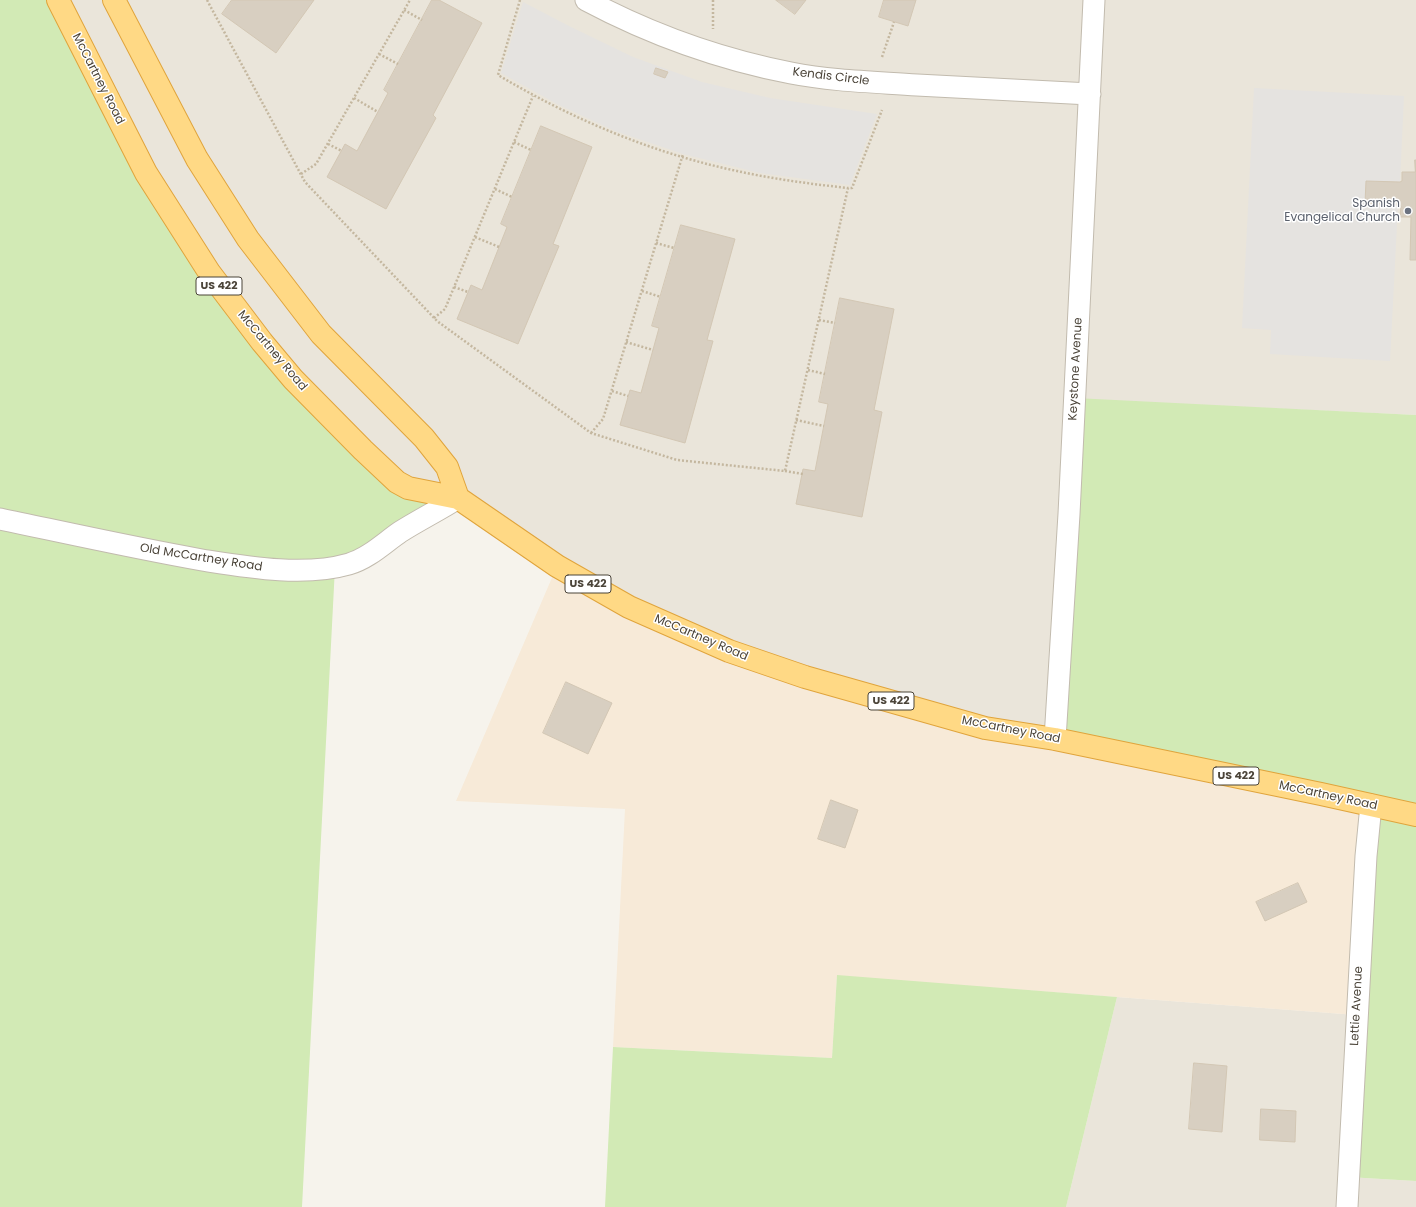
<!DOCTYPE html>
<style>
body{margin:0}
canvas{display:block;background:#f6f3ec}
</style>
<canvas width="1416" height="1207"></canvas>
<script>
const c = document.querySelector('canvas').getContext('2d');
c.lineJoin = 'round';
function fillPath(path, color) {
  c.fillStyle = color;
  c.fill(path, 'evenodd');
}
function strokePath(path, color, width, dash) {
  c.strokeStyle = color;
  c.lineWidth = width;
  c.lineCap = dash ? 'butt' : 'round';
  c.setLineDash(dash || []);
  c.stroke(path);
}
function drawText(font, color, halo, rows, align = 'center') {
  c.font = font + ' Poppins,sans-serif';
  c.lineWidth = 3;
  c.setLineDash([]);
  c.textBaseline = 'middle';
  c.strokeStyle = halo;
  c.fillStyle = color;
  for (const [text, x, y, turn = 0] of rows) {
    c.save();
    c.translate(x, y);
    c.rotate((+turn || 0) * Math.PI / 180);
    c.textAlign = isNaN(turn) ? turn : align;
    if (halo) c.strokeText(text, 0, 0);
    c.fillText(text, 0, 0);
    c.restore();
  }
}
fillPath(new Path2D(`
 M58,0h1358v415l-341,-16 -20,340 -326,-88 -271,-153 -50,-10 -199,-216z
 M1117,997l240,18 -9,162 68,4v26h-350z`), '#eae5da');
fillPath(new Path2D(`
 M557,566l248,111 566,128 -14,210 -520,-39 -5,82 -219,-11 12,-238 -169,-8z`), '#f7ead8');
fillPath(new Path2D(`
 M0,0h58l151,272 188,210 61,16 -123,69 -33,640h-302z
 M1075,398l341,17v766l-68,-4 23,-372 -316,-66z
 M837,975l280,22 -51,210h-461l8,-160 219,11z`), '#d2eab5');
fillPath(new Path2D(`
 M523,2l46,24 64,31 69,25 68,16 107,16 -27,71 -90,-12 -77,-19 -68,-23 -58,-27 -56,-31z
 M1254,88l150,8 -4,86 -34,-1 -1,22 33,2 -8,156 -120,-7 1,-24 -29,-2z`), '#e5e3e0');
const building = new Path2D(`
 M232,0h82l-38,53 -54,-39z
 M432,0h7l43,23 -49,92 3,3 -50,91 -59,-32 18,-33 12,7 31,-58 -4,-3z
 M776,0h30l-11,14z
 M884,0h32l-8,26 -29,-9z
 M656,68l12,4 -3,6 -11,-4z
 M541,126l51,21 -39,97 6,2 -41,98 -61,-25 14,-34 11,5 25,-63 -6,-3z
 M1415,160h1v100h-6l1,-43h-11l1,-11 -3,-1 -33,-2 1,-22 34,1 2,-1v-9h13z
 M681,225l54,14 -28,101 6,1 -28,102 -65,-18 10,-35 11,3 18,-65 -7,-2z
 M840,298l54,11 -20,101 8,2 -20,105 -66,-13 7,-35 12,2 13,-67 -9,-2z
 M566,682l46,21 -24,51 -45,-21z
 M831,800l27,10 -13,38 -27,-9z
 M1298,883l9,19 -42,19 -9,-19z
 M1194,1063l33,3 -5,66 -33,-3z
 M1261,1109l35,2 -1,31 -35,-2z`);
fillPath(building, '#d8cfc1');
strokePath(building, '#d3c7b4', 1);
const minor = new Path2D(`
 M586,0c64,34 133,59 205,73 41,8 84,9 126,12 58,3 115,6 173,9
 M0,519c67,14 134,29 202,41 45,7 102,17 147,4 20,-6 35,-21 51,-32 19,-12 39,-22 58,-34
 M1055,739l14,-225 25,-514
 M1347,1207l19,-351 5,-51`);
const trunk = new Path2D(`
 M58,0l88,173 63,99 53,70 31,37 70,71 34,32 11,6 50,10 99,68 72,41 100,44 76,26 180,51 70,11 266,55 95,21
 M114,0l83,159 51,80 73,95 103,104 23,29 11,31`);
strokePath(minor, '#c2bbae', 23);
strokePath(trunk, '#e0a43c', 24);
strokePath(new Path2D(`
 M207,0l98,182 132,139 154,112 86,27 108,11 63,-283h4l30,-78
 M520,0l-22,75c74,44 154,78 239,96 36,8 74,13 111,17
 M713,0v29
 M404,10l18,10
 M379,54l19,10
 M882,57l12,-35
 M354,98l24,14
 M514,142l17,8
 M328,144l14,7
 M301,174l15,-10 94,-164
 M495,189l17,8
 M475,237l24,10
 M656,243l18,5
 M454,287l14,5
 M642,291l19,6
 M434,318l11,-9 88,-213
 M819,320l16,3
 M626,342l27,8
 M808,370l17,4
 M612,391l16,5
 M796,420l28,6
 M591,433l12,-14 80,-265
 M785,471l18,3`), '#c4b79f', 2.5, [2, 2]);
strokePath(minor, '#fff', 21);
strokePath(trunk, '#ffd985', 22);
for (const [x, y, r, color] of [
 [1408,211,4,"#6b7280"]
]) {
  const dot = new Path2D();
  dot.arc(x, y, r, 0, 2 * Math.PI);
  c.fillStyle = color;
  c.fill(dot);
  strokePath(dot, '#fff', 1.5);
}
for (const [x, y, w] of [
 [219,286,46],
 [588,584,46],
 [891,701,46],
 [1236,776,46]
]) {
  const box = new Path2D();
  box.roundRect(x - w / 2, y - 9, w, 18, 3);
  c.fillStyle = '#fff';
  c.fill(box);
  strokePath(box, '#4b4439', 1);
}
drawText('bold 11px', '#4b4439', null, [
 ["US 422",219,286],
 ["US 422",588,584],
 ["US 422",891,701],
 ["US 422",1236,776]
]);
drawText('12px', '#4b4439', '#fff', [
 ["Kendis Circle",831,77,7],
 ["McCartney Road",98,79,63],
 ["McCartney Road",272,351,50],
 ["Keystone Avenue",1076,369,-87],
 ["Old McCartney Road",201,558,9],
 ["McCartney Road",701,638,23],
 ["McCartney Road",1011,730,11],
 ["McCartney Road",1328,796,12],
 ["Lettie Avenue",1357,1006,-87]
]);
drawText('12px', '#5b616d', '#fff', [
 ["Spanish",1400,204],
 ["Evangelical Church",1400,218]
], 'right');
</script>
